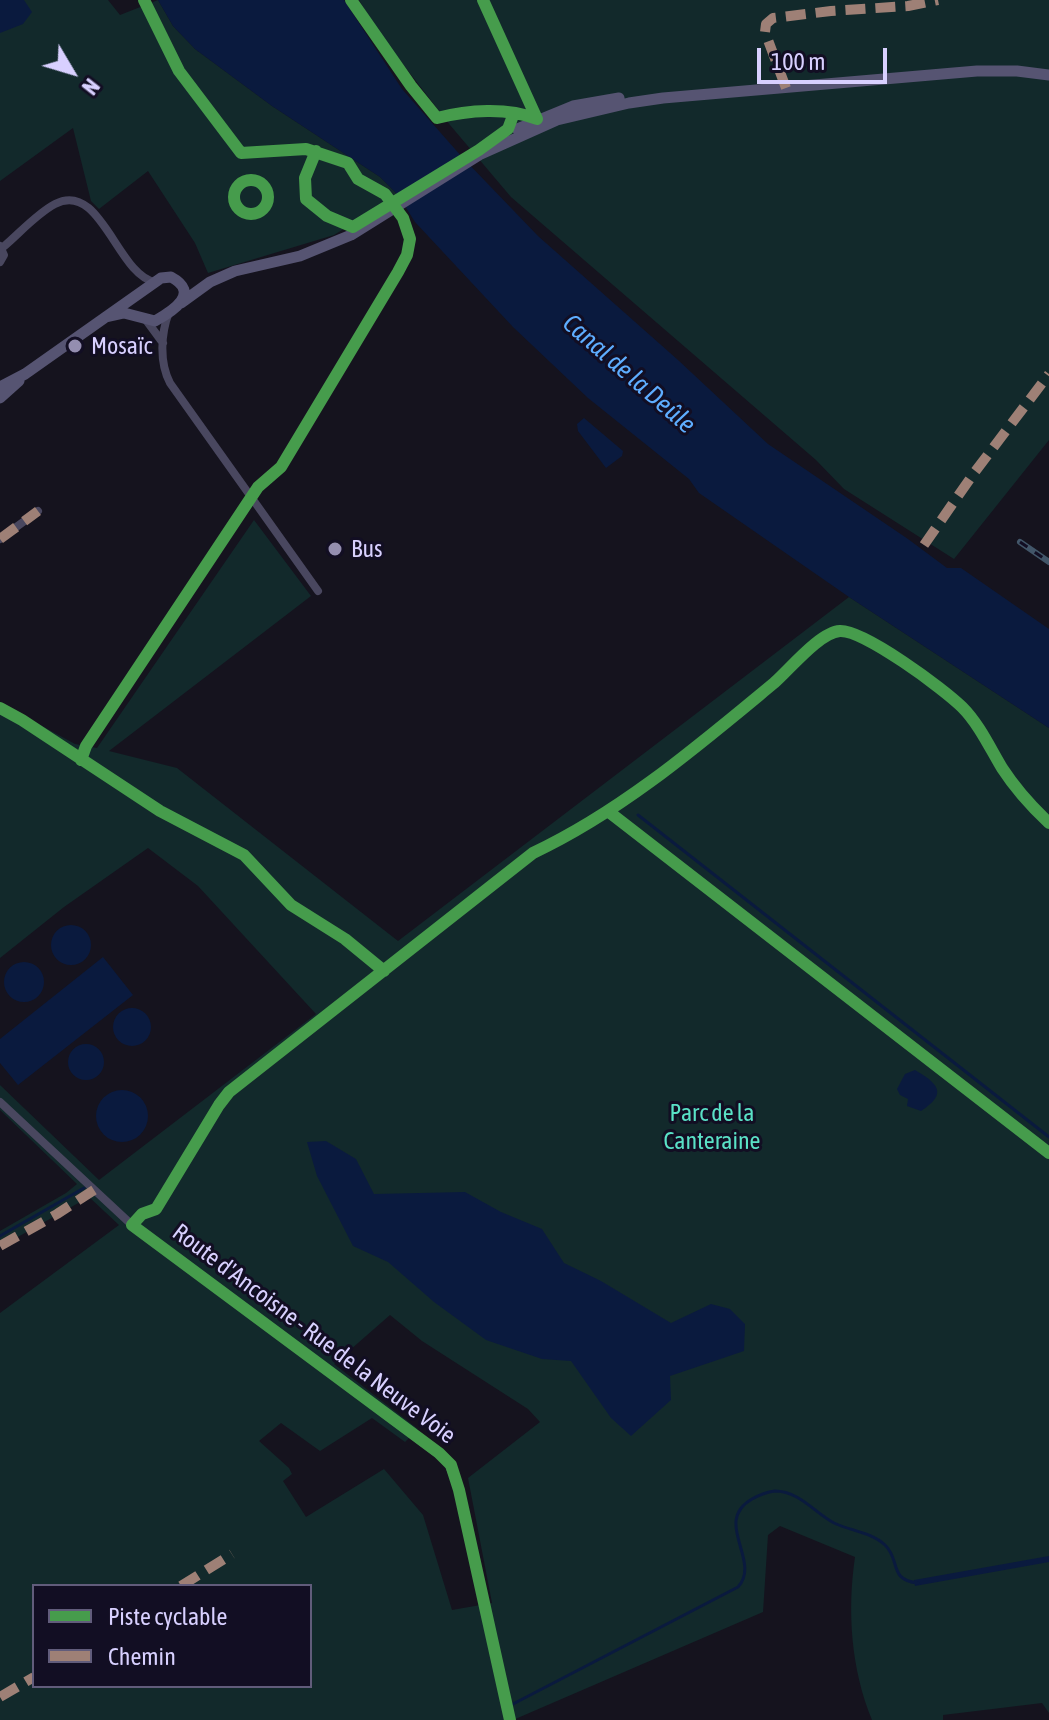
<!DOCTYPE html>
<meta charset="utf-8">
<style>
body{margin:0}
#map{position:relative;width:1049px;height:1720px;overflow:hidden;background:#15131e;font-family:"Asap Condensed",sans-serif}
canvas{display:block}
.legend{position:absolute;left:32px;top:1584px;width:280px;height:104px;box-sizing:border-box;background:#120e23;border:2px solid #615c7b;margin:0;padding:10px 14px;list-style:none;font-size:24px;color:#d8d0ff}
.legend li{display:flex;align-items:center;gap:16px;height:40px}
.legend b{width:40px;border:2px solid #615c7b}
.north{position:absolute;left:32px;top:32px;width:80px;height:80px;-webkit-text-stroke:6px #120e23;paint-order:stroke;rotate:128deg;font-size:22px;font-weight:700;line-height:32px;text-align:center;color:#d8d0ff}
.north::after{content:'';display:block;margin:auto;width:28px;height:36px;background:#d8d0ff;clip-path:polygon(50% 0,100% 100%,50% 72%,0 100%)}
.scale{position:absolute;left:757px;top:48px;width:130px;height:36px;box-sizing:border-box;border:4px solid #d8d0ff;border-top:0;padding-left:10px;font-size:24px;line-height:28px;white-space:nowrap;color:#d8d0ff;-webkit-text-stroke:6px #120e23;paint-order:stroke}
</style>
<div id="map">
<canvas width="1049" height="1720"></canvas>
<ul class="legend">
<li><b style="height:10px;background:#469c4c"></b>Piste cyclable</li>
<li><b style="height:10px;background:#9e8076"></b>Chemin</li>
</ul>
<div class="north">N</div>
<div class="scale">100 m</div>
</div>
<script>
const c = document.querySelector('canvas').getContext('2d');
c.lineJoin = 'round';
function fillPath(path, color) {
  c.fillStyle = color;
  c.fill(path, 'evenodd');
}
function strokePath(path, color, width, dash) {
  c.strokeStyle = color;
  c.lineWidth = width;
  c.lineCap = dash ? 'butt' : 'round';
  c.setLineDash(dash || []);
  c.stroke(path);
}
function drawText(font, color, halo, rows, align = 'center') {
  c.font = font + ' "Asap Condensed",sans-serif';
  c.lineWidth = 6;
  c.setLineDash([]);
  c.textBaseline = 'middle';
  c.strokeStyle = halo;
  c.fillStyle = color;
  for (const [text, x, y, turn = 0] of rows) {
    c.save();
    c.translate(x, y);
    c.rotate((+turn || 0) * Math.PI / 180);
    c.textAlign = isNaN(turn) ? turn : align;
    if (halo) c.strokeText(text, 0, 0);
    c.fillText(text, 0, 0);
    c.restore();
  }
}
fillPath(new Path2D(`
 M0,0h108l12,15 38,-15 15,26 22,23 77,57 108,71 18,18 -64,40 -126,38 -13,-30 -47,-72 -49,38 -8,-8 -18,-73 -73,53z
 M359,0h690v440l-95,119 -110,-70 -28,-29 -305,-263 -61,-72 -72,-93z
 M254,520l57,76 -202,155 68,17 221,173 451,-344 200,131v985l-7,-10 -99,12v5h-71c-21,-51 -25,-109 -17,-163l-75,-31 -12,9 -5,77 -250,108h-513v-407l119,-88 -30,-28 -89,50v-16l66,-38 11,-9 -77,-74v-25l99,95 217,-166 -118,-128 -50,-38 -84,59 -64,51v-255l75,41 22,4zM390,1315l32,26 106,68 12,13 -72,56 24,125 -40,7 -29,-95 -39,-46 -78,48 -23,-36 9,-7 -3,-6 -30,-27 22,-18 39,28 52,-33 33,24 13,-13 -84,-65zM34,1586h276v100h-276z`), '#12292b');
fillPath(new Path2D(`
 M0,0h24l8,12 -9,12 -23,9z
 M158,0h186l58,89 60,68 76,79 140,124 90,84 140,95 39,29h14l88,61v99l-200,-131 -150,-104 -10,-14 -101,-81 -75,-71 -98,-105 -17,-27 -18,-18 -108,-71 -77,-57 -22,-23z
 M584,418l39,33 -1,5 -16,12 -28,-37 -1,-7z
 M51 945a20 20 0 1 1 40 0a20 20 0 1 1-40 0Z
 M103,957l30,38 -115,90 -18,-22v-24z
 M4 982a20 20 0 1 1 40 0a20 20 0 1 1-40 0Z
 M113 1027a19 19 0 1 1 38 0a19 19 0 1 1-38 0Z
 M68 1062a18 18 0 1 1 36 0a18 18 0 1 1-36 0Z
 M915,1070c22,13 34,23 6,41l-14,-5 1,-7 -8,-4 -3,-6 8,-15z
 M96 1116a26 26 0 1 1 52 0a26 26 0 1 1-52 0Z
 M326,1141l30,18 18,35 91,-2 36,20 41,17 22,34 37,18 70,42 40,-19 19,5 15,15 -1,27 -74,25 1,24 -40,36 -20,-18 -40,-57 -29,-2 -56,-19 -52,-38 -46,-40 -35,-16 -36,-70 -10,-34z
 M1049,1556v6l-134,24 -1,-6z`), '#0a1a3e');
strokePath(new Path2D(`
 M638,815l411,322
 M0,1236l84,-48
 M513,1704l225,-117c24,-26 -26,-65 14,-88 7,-4 15,-7 23,-8 24,0 40,22 59,32 17,8 37,9 51,22 16,15 3,35 33,38`), '#0a1a3e', 3);
strokePath(new Path2D(`
 M476,152l32,-23 6,-16
 M2,248c17,-14 34,-34 53,-44 46,-24 62,71 100,78
 M0,262l4,-7 -4,-9
 M169,312c-8,21 -10,50 1,71l148,208
 M146,320l17,23
 M0,539l38,-28
 M0,1102l132,123 315,236 12,29 51,230`), '#49475f', 8);
strokePath(new Path2D(`
 M517,129l56,-23 46,-8
 M481,154l76,-34 72,-17 34,-5 314,-27h40l32,4
 M181,303l29,-21 25,-11 65,-15 51,-21 136,-85
 M0,387l25,-13 136,-96 10,-1c30,16 2,34 -16,44l-31,-8 -18,4
 M0,398l19,-17`), '#565472', 11);
const rail = new Path2D(`
 M1020,542l29,20`);
strokePath(rail, '#425669', 6);
strokePath(rail, '#120e23', 3, [9]);
strokePath(new Path2D(`
 M786,88l-21,-56 1,-8 7,-6 58,-7 77,-5 30,-6
 M0,539l38,-28
 M924,545l50,-72 75,-99
 M0,1246l57,-32 37,-24
 M181,1586l51,-32
 M0,1697l34,-20`), '#9e8076', 10, [20, 10]);
strokePath(new Path2D(`
 M351,0l60,86 26,32c31,-8 70,-11 100,1
 M483,0l54,119
 M316,151l-11,27 1,21 21,17 26,11 126,-77 29,-21 6,-16
 M234 197a17 17 0 1 1 34 0a17 17 0 1 1-34 0Z
 M0,708l22,12 138,91 84,44 47,50 54,34 39,32
 M81,760l5,-14 172,-259 23,-20 117,-195 9,-17 3,-16 -7,-21 -18,-24 -27,-15 -10,-16 -42,-14 -65,4 -62,-82 -35,-71
 M609,812l440,341
 M510,1720l-51,-230 -8,-25 -12,-12 -307,-228 10,-11 14,-5 63,-104 10,-13 304,-239c89,-42 166,-108 241,-170 16,-14 46,-51 66,-52 24,-1 104,58 122,76 17,17 28,41 40,61 13,20 30,39 47,55`), '#469c4c', 12);
for (const [x, y, r, color] of [
 [75,346,8,"#948eb0"],
 [335,549,8,"#948eb0"]
]) {
  const dot = new Path2D();
  dot.arc(x, y, r, 0, 2 * Math.PI);
  c.fillStyle = color;
  c.fill(dot);
  strokePath(dot, '#120e23', 3);
}
drawText('24px', '#d8d0ff', '#120e23', [
 ["Mosaïc",91,346],
 ["Bus",351,549]
], 'left');
drawText('24px', '#5ae1c6', '#120e23', [
 ["Parc de la",712,1113],
 ["Canteraine",712,1141]
]);
drawText('24px', '#d8d0ff', '#120e23', [
 ["Route d'Ancoisne - Rue de la Neuve Voie",314,1334,37]
]);
drawText('italic 26px', '#5eadff', '#120e23', [
 ["Canal de la Deûle",629,374,41]
]);
</script>
